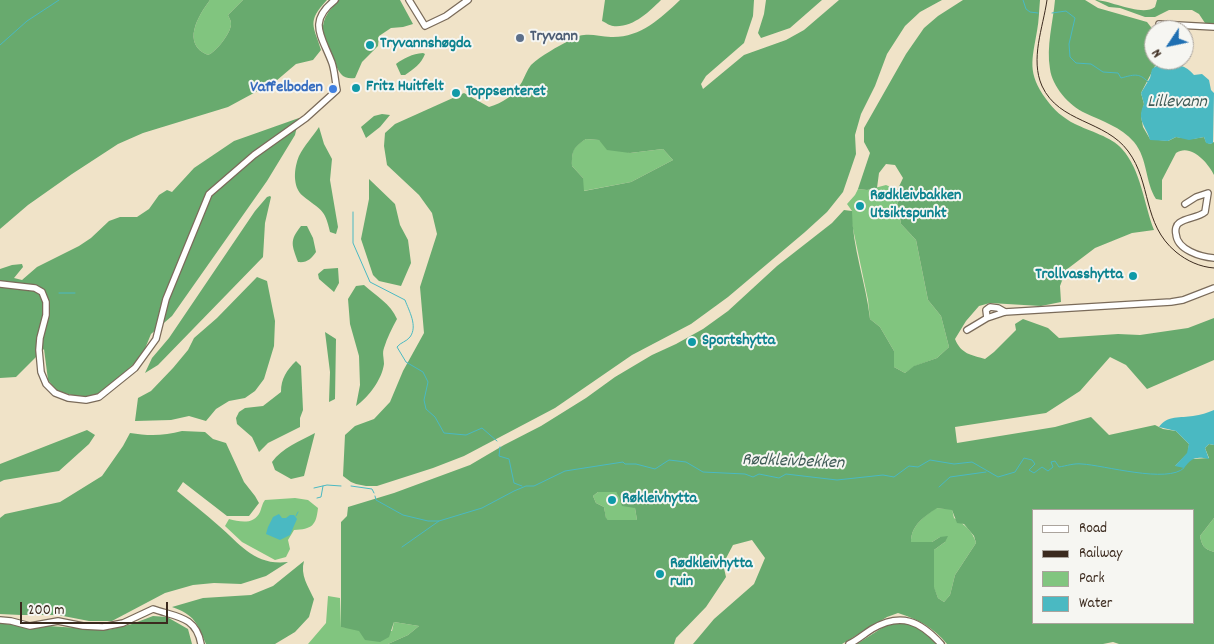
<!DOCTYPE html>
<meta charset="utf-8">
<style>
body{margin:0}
#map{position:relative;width:1214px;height:644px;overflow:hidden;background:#f0e3c8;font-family:Dekko,sans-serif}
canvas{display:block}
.legend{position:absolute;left:1032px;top:509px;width:162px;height:115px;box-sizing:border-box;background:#f6f6f2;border:1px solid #aba49d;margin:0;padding:6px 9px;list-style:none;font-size:15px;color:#3b2a1e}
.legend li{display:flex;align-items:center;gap:10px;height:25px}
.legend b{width:25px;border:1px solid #aba49d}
.north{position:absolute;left:1144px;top:20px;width:50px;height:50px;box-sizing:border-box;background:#f6f6f2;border:1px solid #aba49d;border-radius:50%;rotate:236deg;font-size:14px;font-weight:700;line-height:20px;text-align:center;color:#3b2a1e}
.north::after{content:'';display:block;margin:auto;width:18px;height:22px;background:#1f6fb2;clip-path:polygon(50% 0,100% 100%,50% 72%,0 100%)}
.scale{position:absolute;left:20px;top:602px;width:148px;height:22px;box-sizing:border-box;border:2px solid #3b2a1e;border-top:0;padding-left:6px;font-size:15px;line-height:18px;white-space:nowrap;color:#3b2a1e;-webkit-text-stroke:4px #f6f6f2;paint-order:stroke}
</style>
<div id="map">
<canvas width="1214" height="644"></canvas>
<ul class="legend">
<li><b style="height:6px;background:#fff"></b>Road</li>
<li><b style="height:6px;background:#3b2a1e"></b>Railway</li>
<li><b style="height:14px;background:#81c57f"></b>Park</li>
<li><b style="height:14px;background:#4ab9c2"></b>Water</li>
</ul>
<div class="north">N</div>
<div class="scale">200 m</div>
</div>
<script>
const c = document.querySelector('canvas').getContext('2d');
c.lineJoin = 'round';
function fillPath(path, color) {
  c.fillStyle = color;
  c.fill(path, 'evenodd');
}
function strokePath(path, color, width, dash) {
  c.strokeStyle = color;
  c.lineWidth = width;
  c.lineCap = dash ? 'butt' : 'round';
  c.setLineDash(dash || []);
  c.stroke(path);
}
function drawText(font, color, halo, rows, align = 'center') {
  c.font = font + ' Dekko,sans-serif';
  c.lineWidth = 4;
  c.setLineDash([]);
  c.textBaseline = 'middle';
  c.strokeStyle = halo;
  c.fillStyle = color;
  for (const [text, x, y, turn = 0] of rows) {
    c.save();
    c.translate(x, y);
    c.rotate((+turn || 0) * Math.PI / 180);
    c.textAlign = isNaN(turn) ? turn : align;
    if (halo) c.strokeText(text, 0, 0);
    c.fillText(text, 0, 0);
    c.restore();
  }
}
fillPath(new Path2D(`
 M210,0h33l-15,15c1,3 3,5 3,8 1,9 -15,29 -23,32 -27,-11 -10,-39 2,-55z
 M586,139l13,1 31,13 33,-4 10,11 -42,22 -48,9v-13l-11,-12c0,-16 0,-18 14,-27z
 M886,185l7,3 3,5 5,31 15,16 12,60 13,16 8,31 -12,11 -22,8 -10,7 -11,-6v-16l-14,-24 -10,-8 -2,-19 -16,-76v-13l-5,-7 8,-9 3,-6 9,1z
 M598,492h18l19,16 2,12h-29l-2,-1 -2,-12 -8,-4 -3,-7z
 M295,498l13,2 10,8c-2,18 -6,21 -24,22l-6,10 2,9 -4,8 -11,3 -33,-18 -17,-16 4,-7c11,3 25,6 31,-7 2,-5 2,-8 5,-12z
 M936,508l16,1 2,9c10,6 19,13 22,25l-21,32 -5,20 -6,7 -6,-4 -4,-10v-38l11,-8 -5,-5 -8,5h-21c0,-17 13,-25 25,-34z
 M1214,518v34c-10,-3 -12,-6 -14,-16z
 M328,596l12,2 1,29 51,4 2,-9 25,4 -11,9 -20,9h-80l18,-21z`), '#81c57f');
fillPath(new Path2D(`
 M0,0h210c-12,16 -29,44 -2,55 8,-3 24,-23 23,-32 0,-3 -2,-5 -3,-8l15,-15h84c-21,22 -13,26 -6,50l-8,10 -17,4 -20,17 -48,26 -85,26 -25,11 -46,30 -44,31 -28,24z
 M339,0h61l13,24 -10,3 -12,1 -12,8 -1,10 -16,16 -7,16c-5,1 -11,0 -14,-4 -6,-8 -17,-34 -18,-44 -1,-12 8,-22 16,-30z
 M605,0h56c-12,12 -28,28 -48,26 -3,0 -8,-4 -11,-5z
 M680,0h74l-1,16 -9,27 -38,33 -5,8 2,5 41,-34 42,-15 18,-10 35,-30h103l-22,12 -15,14 -18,28 -12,32 -14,28 -6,21 1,19 -13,38 -16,20 -22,20 -77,65 -37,27 -59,31 -77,53 -91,48 -31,12 -56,18h-11l-10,-2 -5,-2 -8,-6 2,-41 10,-9 19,-7 16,-17 13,-31 21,-38 -4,-46 17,-53 -5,-21 -13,-18 -32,-30 -3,-19 1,-13 10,-9 69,-31 25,14c14,-4 25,-12 33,-25 3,-6 5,-12 9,-17 11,-10 26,-18 39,-25 15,-9 25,-4 41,-3 29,1 49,-18 69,-37zM586,139l13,1 8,10 23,3 33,-4 10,11 -42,22 -47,9 -1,-13 -11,-12c0,-16 1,-18 14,-27z
 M766,0h56l-32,28 -29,10 -3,-5 6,-19z
 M963,0h77c-1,10 -1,21 -3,31 -5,29 -10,42 9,68 8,11 17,19 29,25 14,7 37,13 47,25 19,21 22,55 32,81l-22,3 -37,15 -29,22 -6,16 1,16 -20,4 -51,-3 -11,3 -13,15 -11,18c6,15 16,16 30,20l9,-7 22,-22 -1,-6 8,-5 25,9 11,10 59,-4 22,1 48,-7 26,-10v42l-67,29 -21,-24 -16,-8 -30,34 -34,22 -91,14 2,16 98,-16 36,-10 18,18 46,-10 8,4 13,2 13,13 -1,9 -13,13 17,-7 17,-1 -4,-10 4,-4 5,1v73l-14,18c2,10 4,13 14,16v92h-95l-6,-2 -10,2h-156c-13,-16 -29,-25 -49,-31l-11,4 -45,27h-149l21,-25 40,-35 11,-26 -13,-18 -19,5 -10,19 3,13 -20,30 -30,31 -2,6h-286l20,-9 11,-9 -25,-4 -5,15 -9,5 -15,-2 -6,-9 -18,-4v-105l6,-6 1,-9 46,-14 76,-28 34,-20 37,-19 45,-28 29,-21 37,-22 24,-11 27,-15 25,-18 49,-45 55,-43 12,-13 8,1c0,36 14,72 18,108l10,8 14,24v16l11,6 9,-7 23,-8 12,-11 -8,-31 -13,-16 -12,-60 -15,-16 -5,-31 7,-15 -8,-13 -9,-1 -7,9 -2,15 -10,2 -9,-1 12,-36 -6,-11v-14l42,-74 18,-26 14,-12zM598,492h18l3,5 3,9 13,2 2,12h-29l-2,-2 -2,-11 -8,-4 -3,-7zM937,508l15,2 5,13 7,1 10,12 2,7 -21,32 -5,20 -6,7 -6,-4 -4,-11v-37l11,-8 3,-6 -8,1 -8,5h-21c0,-17 13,-25 26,-34zM1033,510h160v113h-160z
 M1055,0h30l13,8 49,14 7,9v29h10v3l-9,3 -14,27 3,11 -3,12 2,11 7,12 18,2 8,-4 16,2 12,-2 2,5 4,2 4,-2v33c-6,-12 -23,-32 -38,-22l-14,27v20l-6,-1c-11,-17 -8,-40 -22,-57 -13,-15 -32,-21 -49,-29 -16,-7 -33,-27 -35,-44 -4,-22 3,-47 5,-69z
 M1095,0c15,0 47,17 60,7l2,-7h57v25l-9,-2 -6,-9 -7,-4h-23l-14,7h-10l-25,-9 -11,-1z
 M423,53l2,1c-4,10 -11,15 -20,21h-4l-5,-11c8,-6 16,-10 27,-11z
 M382,114l8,1 -10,12 -14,11 -5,-11 13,-11z
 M299,118l-4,17 -28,46 -95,135 -21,18 -9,22 -25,24 -17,13 -17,5 -26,-7 -9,-11 -4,-31 -28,28 -16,1v-109l12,-4 10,-1 1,3 -9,11 8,2 15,-13 42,-21 12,-8 18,-17 11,-4h17l12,-8 10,-14 8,-5 5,2 22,-24 40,-27z
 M319,127l5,17 8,15 -2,21 8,47 -2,7 -6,-2c-5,-24 -10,-22 -27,-36 -11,-9 -9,-28 -4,-40 5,-10 14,-20 20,-29z
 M369,179l26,25 5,21 8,15 3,23 -10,23 -22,-5 -6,-6 -12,-36 8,-40z
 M270,196l1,1 -6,26 -2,34 -105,108 -13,8 7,-15 17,-20 86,-127 12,-14z
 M301,226h6l6,12 3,14c-5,7 -9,11 -18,10 -6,-17 -9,-21 3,-36z
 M338,268l1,15 -5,9 -15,-13 -1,-5 6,-5z
 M257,277l10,4 8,40 -1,25 -10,33 -9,12 -10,7 -16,3 -13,8 -10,12 -17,-5 -18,4 -36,1 3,-23 13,-7 22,-23 15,-18 6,-12 23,-20z
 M364,285c11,10 27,19 33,34 -5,9 -10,19 -13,29 -2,5 0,10 0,16 -2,15 -15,33 -28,42l4,-21 -1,-29 -9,-32 -2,-25 8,-13z
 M325,332l11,7 -1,60 -6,3 1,-30z
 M296,361l5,5 2,44 -3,8v9l-32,16 -9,9 -7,-15 -15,-13 -1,-6 3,-6 6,-4 18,-2 18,-14c0,-14 6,-22 15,-31z
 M87,430l8,5 -6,9 -30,27 -55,9 -4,2v-18z
 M182,431l23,1 8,7 13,4 18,39 11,14 4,7 -10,13h-22l-44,-34 -6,9c14,12 29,23 42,35 22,19 36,40 69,36l-22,14 -25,8 -27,-1 -21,2 -28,8 -53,28h-23l-31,-6h-37l-21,-1v-96l5,-4 55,-12 42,-26 21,-30 7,-13c18,3 34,3 52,-2z
 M315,433l-11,43 -13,3 -16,-9 -3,-8c10,-14 28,-21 43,-29z
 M304,561c-4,14 4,25 10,38l-5,18 -14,15 -20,12h-69c-9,-21 -11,-29 -34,-37l31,-9 48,-3 22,-9z
 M153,616l14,1 21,12 4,15h-192v-21l25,4 23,-1 60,4 24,-6z
 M906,623c12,5 22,10 31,21h-80l31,-20z`), '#68aa6e');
fillPath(new Path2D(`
 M1164,63c12,1 22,2 30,12l8,-1 7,6 2,10 3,3 -1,50 -3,1 -4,-1 -2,-6 -15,3 -13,-3 -8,4 -18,-1c-4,-15 -14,-19 -6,-36l-3,-11 9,-15 2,-9 7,-5z
 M1214,410v35l-5,-1 -4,4 4,11c-14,-3 -17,-1 -25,9l-9,-2 12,-13 2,-9 -13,-13 -17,-4c8,-12 22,-9 34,-11 8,-1 14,-3 21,-6z
 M279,514l3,4h4l4,-3h4l3,4 -7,16 -10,5 -14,-6 2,-7 5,-10z`), '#4ab9c2');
strokePath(new Path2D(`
 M1023,0l3,9 4,3 8,1
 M1052,13l14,-2 9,7 -6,26 1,13 6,6 15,1 12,8 15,1 3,5c12,-3 18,-6 27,4
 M0,45l27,-24 32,-21
 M353,212v31l17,39 35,18c4,11 13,26 5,37 -4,5 -9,5 -13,10l9,15 17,10 5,10 -4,18 2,9 9,8 9,16 22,2 16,-7 15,13
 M59,293h16
 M500,447l-1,9 10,3 5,24 8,3
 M351,486l21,3 2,4
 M939,487l11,-10 36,-5
 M314,488l13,-3 14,1
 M375,496l1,4 27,15 25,6h11l43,-13 32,-17 12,-5h8l31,-15 58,-9 2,2h11l19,5 14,-9 17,2 17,10 42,2 8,3 6,-3 20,4 7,-4 51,6 46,-5 11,2 15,-11 9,1 12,-7 24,4 18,-2 26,15 17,-5 9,-14 8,2 3,4 -6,6 5,3 8,-6 6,4 5,-4 -2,-5 4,-1 4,6c7,-1 15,-4 23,-3 21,1 86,20 102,4
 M317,498l4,-1 2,-11
 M296,516l2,-4
 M402,547l37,-26`), '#4ab9c2', 1);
const street = new Path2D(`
 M409,0l16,26 21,-10 22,-16
 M1159,24l55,3
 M1185,204l11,-7 12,-4 -3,19c-7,6 -18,5 -26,11 -3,2 -4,7 -3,11 1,16 25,23 38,24
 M0,284l35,4 7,4 4,10v13l-6,23 -1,12 2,22 5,12 9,9 13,5 18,2 13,-3 36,-29 21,-29 10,-40 43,-105 45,-39 52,-37 31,-28c-2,-9 -2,-18 -5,-27 -10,-27 -25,-41 3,-63
 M987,318l-1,-8 4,-3 8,1 7,4
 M967,330l20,-12 18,-6 166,-10 12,-2 31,-12
 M0,620l11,1 19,5 28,-5 25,5 20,1 20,-4 30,-14c23,8 43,7 48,35
 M849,644c9,-4 15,-10 23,-15 29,-17 48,-8 69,15`);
strokePath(street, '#7a6b5a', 8);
strokePath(street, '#fff', 5.5);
strokePath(new Path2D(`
 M1047,0c-4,28 -17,59 -5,86 17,37 63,34 86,65 24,32 14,73 48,101 11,9 24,15 38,16`), '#3b2a1e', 1);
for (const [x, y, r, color] of [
 [520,38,5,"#5c6f8a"],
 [370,45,5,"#0f9aa8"],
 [356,88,5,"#0f9aa8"],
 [333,89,5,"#3f7fe0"],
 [456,93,5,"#0f9aa8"],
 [860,206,5,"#0f9aa8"],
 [1133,276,5,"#0f9aa8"],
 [692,342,5,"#0f9aa8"],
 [612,500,5,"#0f9aa8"],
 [660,574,5,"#0f9aa8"]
]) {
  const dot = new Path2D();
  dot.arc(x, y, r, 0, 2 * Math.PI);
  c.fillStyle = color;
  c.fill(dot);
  strokePath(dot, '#f6f6f2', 2);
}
drawText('bold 16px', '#4e5e75', '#f6f6f2', [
 ["Tryvann",530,38]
], 'left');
drawText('bold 16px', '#0d838f', '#f6f6f2', [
 ["Tryvannshøgda",380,45],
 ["Fritz Huitfelt",366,88],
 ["Toppsenteret",466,93],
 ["Rødkleivbakken",870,197],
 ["Utsiktspunkt",870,215],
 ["Trollvasshytta",1123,276,"right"],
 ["Sportshytta",702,342],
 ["Røkleivhytta",622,500],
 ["Rødkleivhytta",670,565],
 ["ruin",670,583]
], 'left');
drawText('bold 16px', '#366cbe', '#f6f6f2', [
 ["Vaffelboden",323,89]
], 'right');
drawText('italic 18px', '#405c57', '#f6f6f2', [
 ["Lillevann",1177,104],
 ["Rødkleivbekken",793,463,2]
]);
</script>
